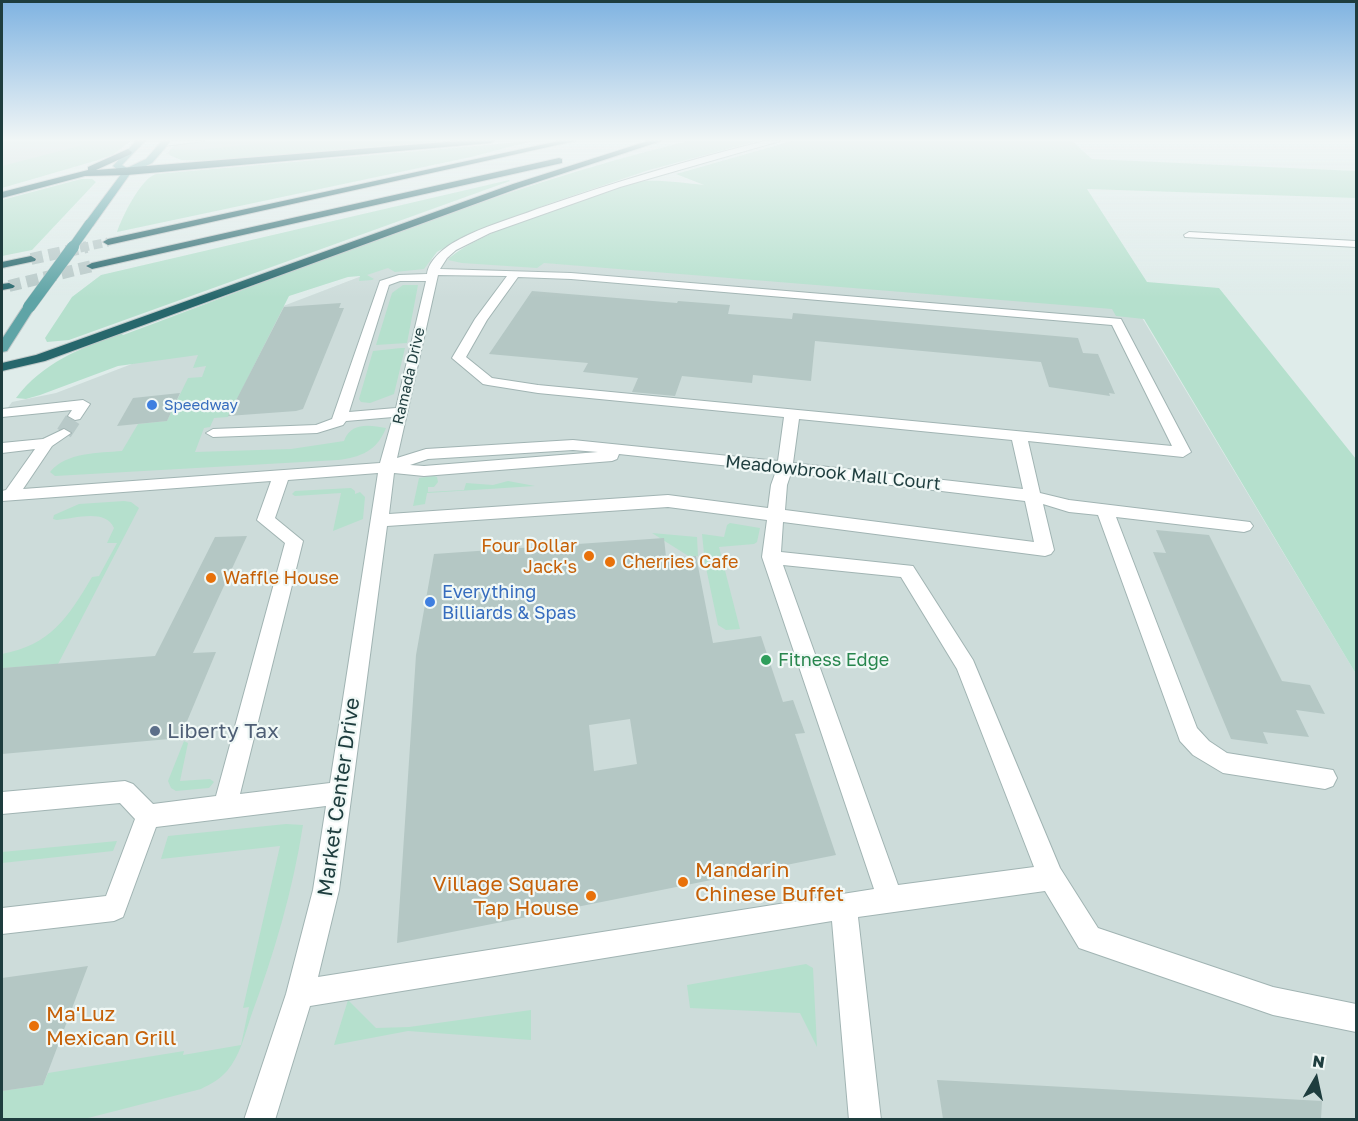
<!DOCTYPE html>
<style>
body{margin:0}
#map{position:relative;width:1358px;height:1121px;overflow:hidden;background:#dfecea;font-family:"Golos Text",sans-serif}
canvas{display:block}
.frame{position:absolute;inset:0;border:3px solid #1e3d3e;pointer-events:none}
.north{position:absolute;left:1286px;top:1049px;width:60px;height:60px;-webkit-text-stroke:4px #f0f8f6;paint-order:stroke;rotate:9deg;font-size:16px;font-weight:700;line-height:24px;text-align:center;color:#1e3d3e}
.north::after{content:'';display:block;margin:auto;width:21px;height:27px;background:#1e3d3e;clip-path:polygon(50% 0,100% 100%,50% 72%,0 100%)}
</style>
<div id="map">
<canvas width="1358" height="1121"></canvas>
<div class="frame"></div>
<div class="north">N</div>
</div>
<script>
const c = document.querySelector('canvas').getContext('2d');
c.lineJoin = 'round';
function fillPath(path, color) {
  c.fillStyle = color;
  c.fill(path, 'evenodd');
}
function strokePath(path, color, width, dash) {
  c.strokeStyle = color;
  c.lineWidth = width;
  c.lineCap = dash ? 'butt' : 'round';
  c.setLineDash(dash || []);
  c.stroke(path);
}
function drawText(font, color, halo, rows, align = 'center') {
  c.font = font + ' "Golos Text",sans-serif';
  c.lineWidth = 4.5;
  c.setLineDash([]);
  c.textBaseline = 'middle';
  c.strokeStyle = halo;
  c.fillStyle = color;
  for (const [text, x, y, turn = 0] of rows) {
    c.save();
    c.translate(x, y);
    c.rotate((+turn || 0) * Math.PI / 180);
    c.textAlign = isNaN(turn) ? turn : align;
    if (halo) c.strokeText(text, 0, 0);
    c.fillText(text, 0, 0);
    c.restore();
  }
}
fillPath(new Path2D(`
 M2,141h129l-9,6 -120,28z
 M178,141h149l-161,13z
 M455,256l680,50 221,368v445h-1354v-703l10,-14 44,-9 337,-129z`), '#cddcda');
fillPath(new Path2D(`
 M78,141h52l-17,14 -18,6 -93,27v-22l81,-21z
 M288,141h157l-237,20 -27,-1 -12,-5 2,-6 23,1z
 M532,141l-61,16 -354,75c5,-15 24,-54 39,-58z
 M688,141h70l-109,29 -98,33 -94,37 -20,12 -13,17 -29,3 -7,-4 -21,7 7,4 -2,1 -13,1 1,-5 -12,1 -59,19 -61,121 -14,1 -4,9 -6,1 -9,24 96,-3 53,-8c7,-19 25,-16 42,-13 -9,23 -25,29 -48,32l-283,16 -5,-4c16,-20 49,-19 72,-21l16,-27 29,-3 21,-43 14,-1 4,-11 -13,2 5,-13 -80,11 -78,29 -14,4 -10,-1c26,-35 65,-50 105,-65l2,2c187,-69 371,-147 565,-194z
 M792,141h280l20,18 264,12v27l-269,-9 60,93 72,6 137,171v215l-212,-355 -28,-3 -4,-7 -568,-46 -7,5 -75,-5 -14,-3c18,-23 149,-69 182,-77 23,-5 51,0 74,2l-28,-11z
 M81,179h11l4,3 -64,68 -30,6v-56z
 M509,180l1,1 -441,159 -22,2 -2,-4 27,-41 29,-22z
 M403,285h15l-11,58 -31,2 16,-52z
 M401,348h4l-11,46 -24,9 -9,-1 -2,-3 14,-48z
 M434,476l3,1 1,5 -4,5h-6v5l36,-2 2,-7 27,2 15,-4 27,5 -108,7 -2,11 -12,2 6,-28z
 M351,488l4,3v3l5,-2 5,5 -2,22 -30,12 8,-38 -46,3 -3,-2 3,-3z
 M124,501l7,1 8,6 -81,156 -56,4v-14c48,-9 66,-36 90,-77l7,-1 18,-33h-10l7,-15c-9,-20 -40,-9 -57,-8l-4,-1 1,-4 25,-11z
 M730,523l30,5 -3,14 -3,2 -35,3 21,82 -14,1 -8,-5 -13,-62 -3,-29 22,3 3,-12z
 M652,533l45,4 1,19 -8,1z
 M184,741l4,2 -8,38 30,-2 4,3 -5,6 -33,3 -5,-3 -3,-7z
 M286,824l17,1c-10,65 -29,129 -52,191 -6,18 -11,40 -24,55 -7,8 -16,13 -26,18l-117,30 -82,1v-29l41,-6 5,-12 136,-22 -1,4 58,-10 8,-38 -6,1 37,-162 -119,13 7,-23z
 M117,841l-4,10 -111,12v-11z
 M806,964l7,4 4,79 -17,-34 -110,-5 -3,-23z
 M348,1000l28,28 33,-1 122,-17v30l-123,-9 -74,14z`), '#b5e0cd');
fillPath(new Path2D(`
 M532,291l145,12 1,-2 52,4 -2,9 64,5 1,-6 285,25 5,15 15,1 17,40 -6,-1 1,3 -61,-9 -8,-25 -226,-21 -4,40 -58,-6 -1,8 -70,-7 -7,20 -43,-4 6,-14 -55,-6 5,-9 -99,-9z
 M341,303l-2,5h5l-41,101 -7,2 -68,5 56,-109z
 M180,393l-13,28 -50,5 16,-28z
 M1156,530l53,5 73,146 28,4 15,29 -29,-4 13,27 -46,-5 5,12 -37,-5 -78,-187 13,1z
 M247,536l-54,117 23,-1 -36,86 -178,16v-86l153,-12 60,-119z
 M664,538l2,19 3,1 27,-2 17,87 48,-7 22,66 10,-2 12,33 -10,1 41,121 -439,88 19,-288 18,-101zM630,719l7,45 -43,7 -5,-46z
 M88,966l-45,119 -41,6v-113z
 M937,1080l385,21 -1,18h-378z`), '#b4c7c4');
strokePath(new Path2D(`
 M64,433l11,-17`), '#b8c9c8', 16, [16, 8]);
strokePath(new Path2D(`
 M80,248l28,-6`), '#b8c9c8', 9, [9, 4.5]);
strokePath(new Path2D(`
 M31,259l56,-12
 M9,286l83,-20`), '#b8c9c8', 12, [12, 6]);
const minor = new Path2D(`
 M204,141l-40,5 -4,-2 8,-3z
 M765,141h15l-160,46 -130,46 -34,17 -9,8 -7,11 131,4 550,46 70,133 -8,5 -155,-16 12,52 29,7 181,22 3,4 -3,4 -6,2 -128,-15 81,211 12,13 18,12 106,17 4,8 -4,8 -8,3 -102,-16 -30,-18 -13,-14 -82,-226 -29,-3 -26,-8 11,46 -3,4 -6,2 -262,-34 -2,30 132,14 60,94 87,208 38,60 175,59 83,17v28l-83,-17 -194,-67 -34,-57 -187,26 23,203h-32l-17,-199 -522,85 -35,114h-31l42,-126 27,-104 13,-84 -170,21 -33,90 -9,4 -112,13v-26l104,-12 29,-77 -15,-16 -118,11v-22l123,-11 8,3 20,20 63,-8 69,-253 -28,-23 14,-39 -269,20v-10l4,-1 29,-41 -33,4v-10l41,-4 21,-10 7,4 -19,13 -29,43 357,-26 13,-46 -47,4 -3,4 -26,8 -104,4 -7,-4 7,-4 103,-4 16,-6 48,-138 19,-6 28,-1c2,-15 19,-28 33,-35 24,-13 51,-20 77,-30 75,-26 151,-49 228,-68zM438,275l69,1 -32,43 -23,39 31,26 5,1 50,8 246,24 -6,44 -205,-21 -147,9 -29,9zM518,277l53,2 541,46 60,121 -634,-61 -46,-7 -26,-21 21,-37zM400,281h26l-30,127 -47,4 40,-127zM799,419l213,21 11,49 -230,-26zM573,450l25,2 -174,14 -14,-1 18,-6zM619,454l157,17 -5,14 -3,23 -100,-13 -279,19 5,-41 30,3 188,-15 5,-2zM378,473l-48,310 -90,11 63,-253 -28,-23 13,-38zM791,473l234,28 9,41 -249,-32 2,-25zM668,507l99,13 -5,37 112,332 -556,88 21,-87 48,-364zM783,565l118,12 56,92 77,198 -136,18z
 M1189,232l167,9v6l-171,-10 -1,-2z
 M83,400l7,4 -10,15 -5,1 -7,-4 4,-6 -70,7v-8z`);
const major = new Path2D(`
 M136,141h9l-23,24 5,3 19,-9 16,-18h9l-19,22 -22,11 -37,52h-8l-1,-2 38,-51 -9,-7z
 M29,303l6,4 -28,44 -5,1v-13l23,-35z`);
const highway = new Path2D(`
 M459,141h35l-4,2 -363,32 -42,1 -83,22v-6l86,-22v-3l40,-18 4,3 -1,2 -35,16z
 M559,141h16l-467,104 -5,-3 5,-3z
 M648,141h13l-142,47 -474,173 -43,10v-8l34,-8 477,-171z
 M559,158l3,1v4l-470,106 -6,-3 6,-3z
 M31,256l5,3 -1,2 -33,7v-6z
 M9,283l6,3 -2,2 -11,2v-6z`);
strokePath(minor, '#a1b4b3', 2);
strokePath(major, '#c0c9c9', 2);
strokePath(highway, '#c0c9c9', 2);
fillPath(minor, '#fff');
fillPath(major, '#5fa4a6');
fillPath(highway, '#27676c');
const majorBridgeFar1 = new Path2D(`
 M72,248l17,-24`);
const majorBridge = new Path2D(`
 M29,307l44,-60`);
strokePath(majorBridgeFar1, '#c0c9c9', 10, []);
strokePath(majorBridge, '#c0c9c9', 13, []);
strokePath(majorBridgeFar1, '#5fa4a6', 9);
strokePath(majorBridge, '#5fa4a6', 12);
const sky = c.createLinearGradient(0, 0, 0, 298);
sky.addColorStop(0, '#7fb3e1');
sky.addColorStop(0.47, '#f1f6f6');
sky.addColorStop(1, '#f1f6f600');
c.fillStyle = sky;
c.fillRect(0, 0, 1358, 298);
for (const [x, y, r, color] of [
 [152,405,6,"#3f7fe0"],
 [589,556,6,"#e8710a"],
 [610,562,6,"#e8710a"],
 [211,578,6,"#e8710a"],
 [430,602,6,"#3f7fe0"],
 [766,660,6,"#2e9e5b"],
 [155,731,6,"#5c6f8a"],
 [683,882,6,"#e8710a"],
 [591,896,6,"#e8710a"],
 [34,1026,6,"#e8710a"]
]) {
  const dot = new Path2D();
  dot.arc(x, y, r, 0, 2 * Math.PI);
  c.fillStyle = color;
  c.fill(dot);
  strokePath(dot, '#f0f8f6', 2);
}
drawText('15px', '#1e3d3e', '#f0f8f6', [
 ["Ramada Drive",409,376,-77]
]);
drawText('15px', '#366cbe', '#f0f8f6', [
 ["Speedway",164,405]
], 'left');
drawText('18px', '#1e3d3e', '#f0f8f6', [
 ["Meadowbrook Mall Court",833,473,6]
]);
drawText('18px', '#c56008', '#f0f8f6', [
 ["Four Dollar",577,546,"right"],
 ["Jack's",577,567,"right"],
 ["Cherries Cafe",622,562],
 ["Waffle House",223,578]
], 'left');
drawText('18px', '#366cbe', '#f0f8f6', [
 ["Everything",442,592],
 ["Billiards & Spas",442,613]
], 'left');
drawText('18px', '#27864d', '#f0f8f6', [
 ["Fitness Edge",778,660]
], 'left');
drawText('21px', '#4e5e75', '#f0f8f6', [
 ["Liberty Tax",167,731]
], 'left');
drawText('21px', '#1e3d3e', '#f0f8f6', [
 ["Market Center Drive",339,797,-82]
]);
drawText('21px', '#c56008', '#f0f8f6', [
 ["Mandarin",695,870],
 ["Chinese Buffet",695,894],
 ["Village Square",579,884,"right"],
 ["Tap House",579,908,"right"],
 ["Ma'Luz",46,1014],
 ["Mexican Grill",46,1038]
], 'left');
</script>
